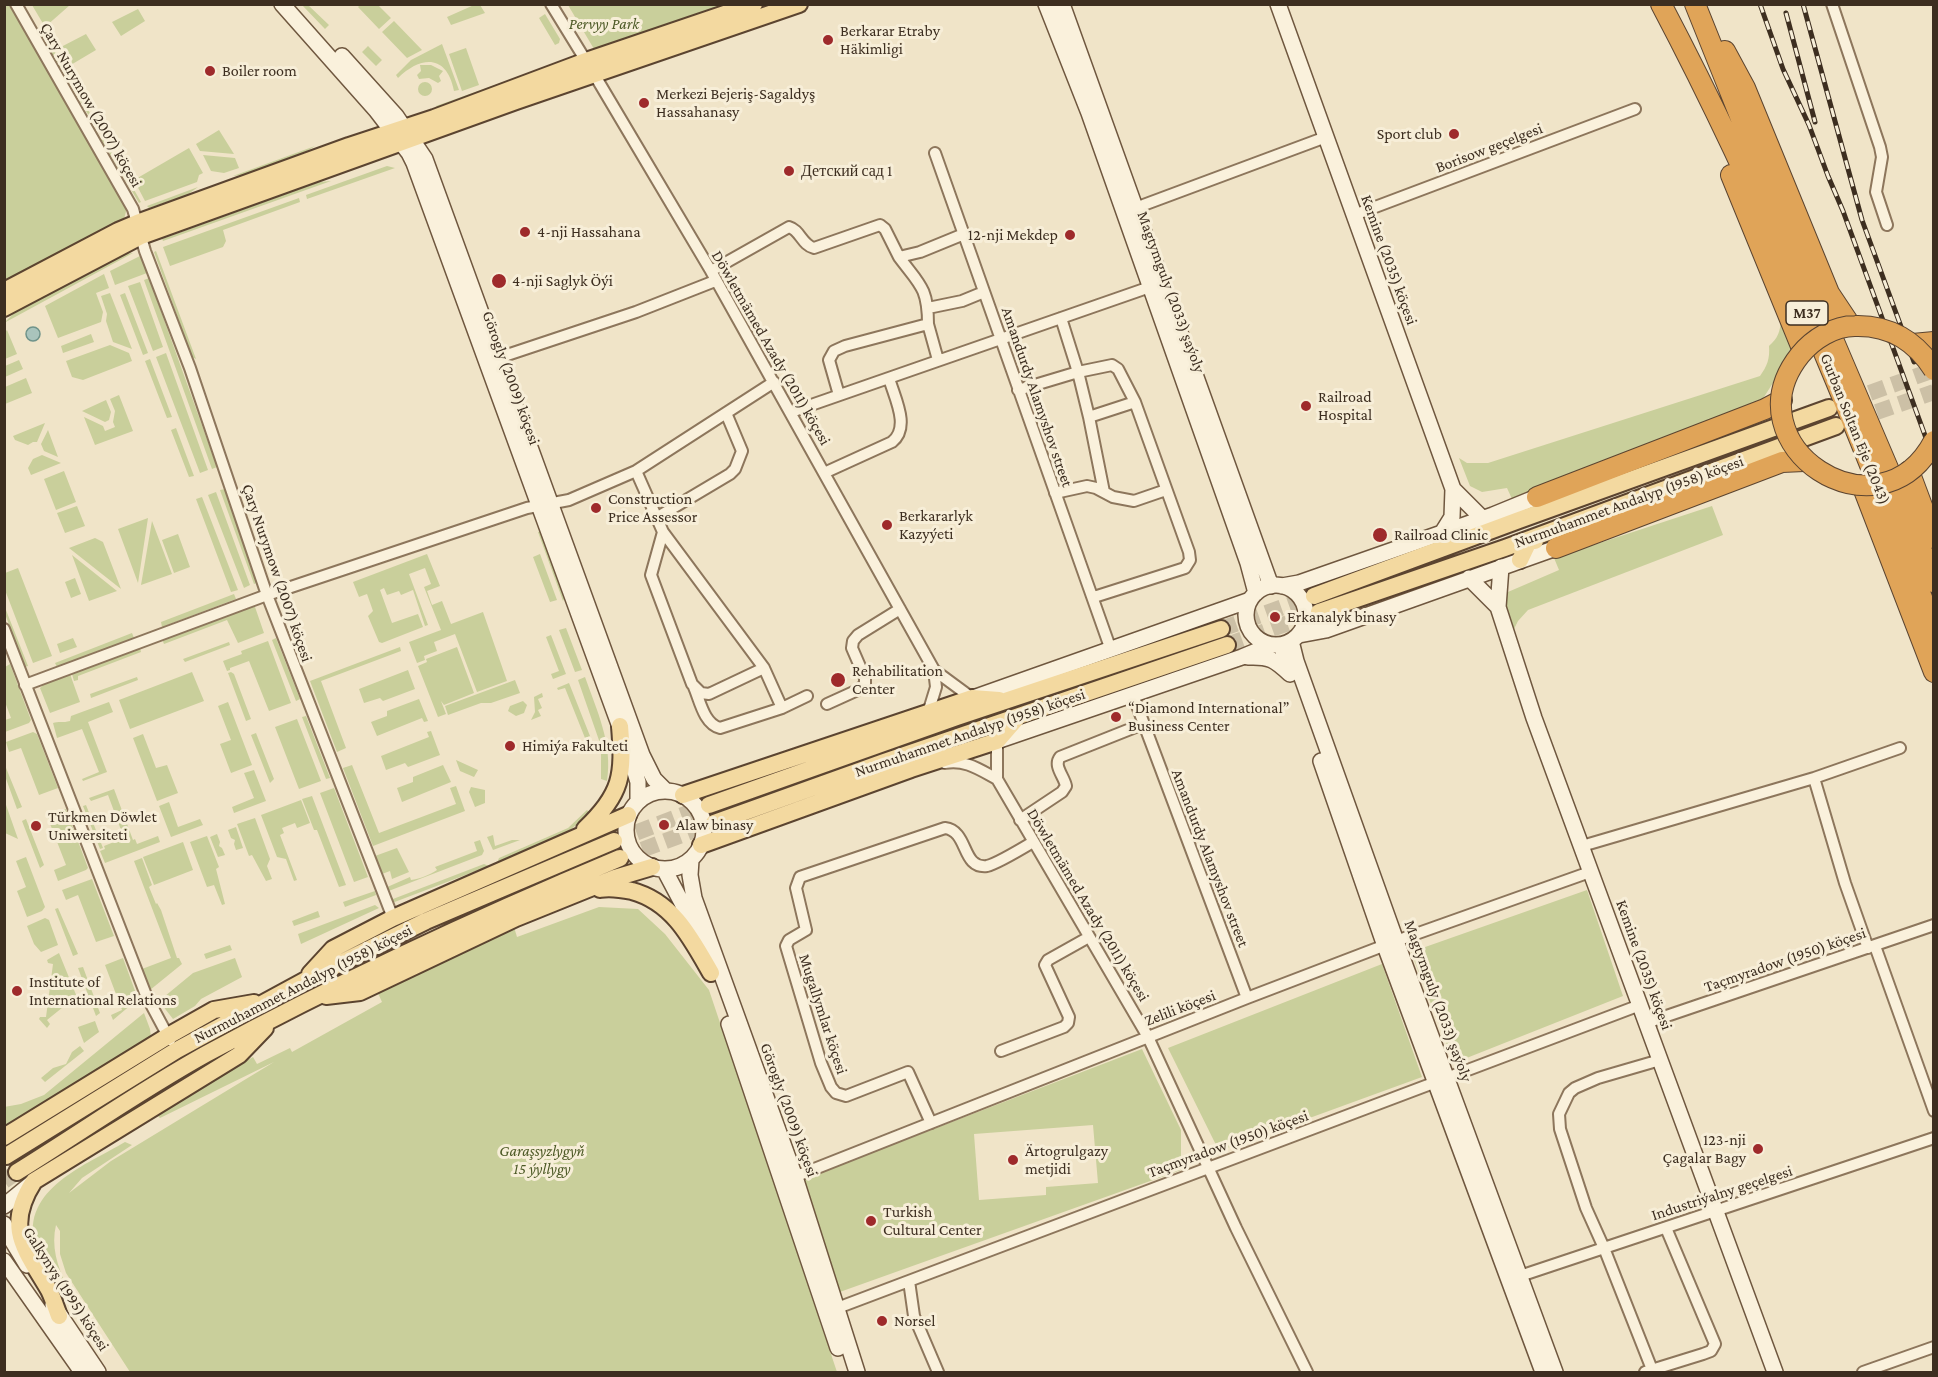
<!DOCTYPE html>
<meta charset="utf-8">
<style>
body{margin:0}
#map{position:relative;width:1938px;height:1377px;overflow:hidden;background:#f0e4c8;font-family:"Crimson Pro",serif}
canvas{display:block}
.frame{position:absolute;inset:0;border:6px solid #3d2e20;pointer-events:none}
</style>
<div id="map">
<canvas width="1938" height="1377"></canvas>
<div class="frame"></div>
</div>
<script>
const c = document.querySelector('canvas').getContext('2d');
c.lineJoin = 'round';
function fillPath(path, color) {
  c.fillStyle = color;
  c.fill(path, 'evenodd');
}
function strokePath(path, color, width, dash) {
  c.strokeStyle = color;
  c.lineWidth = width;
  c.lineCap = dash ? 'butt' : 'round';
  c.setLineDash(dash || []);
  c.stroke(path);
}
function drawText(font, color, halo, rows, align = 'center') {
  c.font = font + ' "Crimson Pro",serif';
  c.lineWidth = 6;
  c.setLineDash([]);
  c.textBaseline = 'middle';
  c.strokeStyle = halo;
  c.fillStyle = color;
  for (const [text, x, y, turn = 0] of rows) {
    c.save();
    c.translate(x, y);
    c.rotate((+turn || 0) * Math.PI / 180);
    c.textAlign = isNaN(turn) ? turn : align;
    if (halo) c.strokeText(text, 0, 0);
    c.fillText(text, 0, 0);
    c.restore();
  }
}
fillPath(new Path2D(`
 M4,5h5l118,203 -3,11 -119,63z
 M32,5h38l-25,22z
 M302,5h6l21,20 -4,4z
 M360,5h18l13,13 -12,11 -21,-22z
 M474,5h6l5,8 -34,12 -4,-8z
 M568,5h155l-129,44z
 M138,9l7,12 -24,15 -9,-14z
 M545,14l15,25 -1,4 -4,2 -16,-27z
 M394,21l28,29 -15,8 -25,-26z
 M86,34l10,16 -27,16 -10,-18z
 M48,40l43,75 -2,1 -44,-74z
 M442,44l17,46 -5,1c-7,-36 -32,-36 -56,-13l-2,-3 15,-15z
 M368,46l14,14 -6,6 -14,-14z
 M466,48l13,37 -17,6 -13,-37z
 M420,65h11l12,6 -4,5 2,5 -3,2 -9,-5 -10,1 -2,-4 4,-4z
 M548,66l1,5 -111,39 -2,-4z
 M418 89a7 7 0 1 1 14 0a7 7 0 1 1-14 0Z
 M219,130l15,24 -34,-3 -4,-7z
 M104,137l37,65 -2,1 -38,-64z
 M315,146l-8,5 -65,24 -9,1z
 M189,148l14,25 -4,2 -2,7 -52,19 -11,-21z
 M203,155l32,3 4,10 -15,5 -13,-2z
 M387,166l8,2 -88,31 -1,-4z
 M331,181l-168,60 -1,-2 157,-57z
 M198,187l-11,8 -38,13 -2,-2z
 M299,198l1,4 -77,28 3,11 -3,6 -53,19 -7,-19z
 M156,251l40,108 -4,-2 -38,-105z
 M133,253l-129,70 9,-9 112,-60z
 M140,256l7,17 -32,12 -5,-14z
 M104,274l5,14 -13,5 7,19 -2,10 -43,16 -13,-32z
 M149,278l68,189 -5,2 -68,-189z
 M140,282l23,65 -10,4 -25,-65z
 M110,293l22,56 -19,-7 -7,-21 1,-7 -6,-18z
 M125,293l23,60 -5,2 -23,-60z
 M1781,320l13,30 -30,47 -13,11 -239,91 -5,-11 -25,4 -12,-6 -11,-28 8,5h21l272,-87c7,-10 10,-17 9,-30 9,-8 11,-14 12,-26z
 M7,330l10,24 -12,5v-27z
 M91,334l3,8 -31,11 -2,-7z
 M110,345l19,8 3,8 -49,19 -11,-3 -6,-16z
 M166,353l42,117 -8,3 -44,-116z
 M150,359l22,58 -5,1 -22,-57z
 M19,360l4,9 -18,8v-11z
 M26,378l6,15 -27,11v-17z
 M119,395l14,36 -38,14 -11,-28 19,9 2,5 10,-4 -2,-5 2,-11 -5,-12z
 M106,400l5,12 -2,8 -4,2 -23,-11z
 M45,423l-8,19h-4l-5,3 -13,-5 -2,-4z
 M176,428l18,48 -5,1 -18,-47z
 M48,430l10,27 -14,-6 -3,-7z
 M42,455l19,8 -30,12 -3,-7 5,-9z
 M64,471l12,31 -20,8 -12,-31z
 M225,489l34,93 -5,2 -34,-94z
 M216,492l34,93 -6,3 -36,-93z
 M202,497l36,93 -7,2 -35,-93z
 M77,506l8,20 -20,7 -8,-20z
 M1712,506l11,29 -195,75 -10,11 -6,12 -11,-38 58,-25 -5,-12z
 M148,518l-10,65 -20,-54z
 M152,521l20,53 -31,11z
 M541,531l24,66 -2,4 -25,-69z
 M178,534l12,33 -16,6 -12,-33z
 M95,538l8,4 18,47 -52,-41z
 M427,554l13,32 -13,5 5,14 10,-4 9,23 32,-12 24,69 -30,11 -22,-58 -21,8 3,9 -13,5 1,4 -8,3 -8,-21 32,-12 -17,-43 7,-3 -6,-16 -16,6 19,51 -3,1 -12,-36 -12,5 -2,-4 -12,4 -3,-7 -4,2 12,33 26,-9 5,13 -41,16 -3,-1 -11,-26 5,-5 -6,-17 -8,3 -6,-15z
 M540,554l17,46 -7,2 -17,-45z
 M72,555l45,36 -28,10z
 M18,568l34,88 -19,7 -28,-73v-17z
 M75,578l6,16 -10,4 -6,-16z
 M234,594l2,5 -74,28 -1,-5z
 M4,605l24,61 -3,1 -20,-53z
 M250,607h5l9,26 -26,10 -11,-23 -63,24 -2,-5z
 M566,628l16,42 -7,2 -16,-42z
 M132,633l2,5 -77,29 -2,-4z
 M551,635l15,39 -13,5 -2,-5 8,-3 -13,-34z
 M73,638l4,9 -17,6 -3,-9z
 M276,638l24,61 -4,2 -24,-61z
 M268,641l23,62 -22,8 -20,-50 -19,7v2l-3,1 -4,-10 19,-7 -1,-3z
 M229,642l1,3 -45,17 -2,-3z
 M400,647l1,4 -80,30 25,67 -9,4 -27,-71z
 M457,647l17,46 -30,12 -3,-4 5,13 -8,3 -20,-51 9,-4 -1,-3z
 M140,648l1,4 -63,24v4l-4,1 -2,-7z
 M10,664l21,56 -2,3 -24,9v-12l6,-2 -6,-16v-35z
 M408,670l7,19 -32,12 -3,-3 -16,5 -5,-14z
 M192,672l12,29 -74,28 -11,-29z
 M231,672l3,2 17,45 -5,2 -18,-48z
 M70,674l10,28 -30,11 -10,-25 3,-3z
 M137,677l1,3 -47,18 -1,-4z
 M585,677c12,34 28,67 22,104l-6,-2v-33l-23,-66z
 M515,680l5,13 -29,10h-10l-33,12 -3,-9z
 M569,683l21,53 -5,2 -20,-50 -7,2 -1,-2z
 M542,693l1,4 -5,2 4,9 -4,2 3,6 -10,4 4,-8 -1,-15z
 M419,699l9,22 -4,1 -2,-4 -45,18 -6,-14 16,-6v-5z
 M523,701l4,4 -3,8 -8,3 -8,-5 2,-5z
 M109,702l4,10 -25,10 19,50 -24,9 -1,-2 17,-7 -17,-43 -25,9 -4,-15c5,-2 10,0 17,-2l1,-5z
 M228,702l24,63 -21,8 -11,-29 11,-4 -13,-34z
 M306,716l24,62 -4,1 -24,-62z
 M297,719l24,62 -22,8 -24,-62z
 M431,731l9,24 -32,12 -3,-4 -19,7 -5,-14 48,-19 -2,-5z
 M33,732l4,2 21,54 -19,7 -18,-47 -12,4 -3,-10z
 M256,733l18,46 -4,4 -19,-48z
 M143,734l13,34 11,-3 11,28 -21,8 -24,-63z
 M456,760l22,10 -4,7 -14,-6z
 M4,763l18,44 -5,2 -12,-33z
 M352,765l27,68 77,-29 -6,-16 6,-2 9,25 -92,35 -30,-78z
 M443,765l8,17 -49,20 -5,-14 16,-6v-5z
 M254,770l12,31 -32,12 -2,-6 22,-9 -10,-25z
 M471,787l14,3v13l-10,4 -6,-15z
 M334,788l34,89 -14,5 -34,-89z
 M114,789l19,51 2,-1 2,5 21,-8 2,6 -55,21 -5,-12 5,-2 -1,-3 20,-8 -16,-43 -17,6 -2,-3z
 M312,796l34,89 -7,2 -22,-57h-3l-12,-31z
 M301,800l9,23 -13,5 -2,-5 -13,5 2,5 -4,2 17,45 -3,1 -8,-22 -9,-2 -16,-42z
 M5,802l13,37 -13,-6z
 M169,802l9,25 22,-8 3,6 -32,12 -12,-31z
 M86,805l17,43 -3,1 -17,-43z
 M66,809l22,59 -2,2 -28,11 -4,-11 12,-5 -19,-49z
 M587,810l3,3 -21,18 -72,32 2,-5 69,-30z
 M255,818l15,41 -3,7 5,13 -6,2 -14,-26 -3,1 -12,-32z
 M26,819l18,46 -4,3 -18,-47z
 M236,827l7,21 -7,2 -2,-6 1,-4 -4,-2 -3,-8z
 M217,834l3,8 -1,4 3,2 3,7 -7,2 -8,-20z
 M493,835l2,11 17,-6h8l-27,10 -6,-13z
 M207,836l12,31 -3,2 9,35 -3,1 -8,-20 -7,2 -17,-45z
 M480,840l4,11 -2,4 -96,37 -1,-4 25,-11 1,3c8,-1 19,-5 26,-10l-2,-3 42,-16 -3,-9z
 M183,842l10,28 -39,15 -11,-28z
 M397,848l12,24 -17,7 -2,-8 -8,3 -7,-18z
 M26,857l19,50 -3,4 -15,6 -10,-26 9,-4 -10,-26z
 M142,858l10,27 -3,2 7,17 1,-1 4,7 16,48h2l3,6 -32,26 -8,-21 29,-11 -37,-97z
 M484,864l5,2 -97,37 1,-4z
 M92,879l22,57 -18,6 -18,-47 -12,5 -4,-10z
 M1587,890l36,106 -169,67 -43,-111z
 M375,891l1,4 -31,12 -2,-5z
 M375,905l4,3 -78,36 -3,-10z
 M599,907l39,2 27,25 44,56 128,382h-707l-64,-99 -6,-19v-23l-4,-6c-5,21 1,41 11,61l-7,4c-9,-14 -20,-29 -25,-45 -15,-56 53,-81 90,-103l7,3 -50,33 -13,15 42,-32 163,-99 -114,56 -5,-5 98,-56 4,7 33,-16 2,4 90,-50 -5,-11 137,-64 3,10z
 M58,908l20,46 -5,2 -18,-47z
 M318,911l2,6 -26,9 -2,-5z
 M45,918l4,2 9,25 -17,7 -7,-8 -7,-18z
 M230,945l2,5 -26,9 -2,-5z
 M59,953l20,49 -2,1 -4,-4 -26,21 3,4 -3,4 -8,-9 1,-2h6l7,-53 -5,-1 -1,-3z
 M123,958l15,41 -25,21 -2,-5 11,-5 -17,-45z
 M235,958l7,19 -41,22 -6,7 -22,13 -14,-18 34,-28z
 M1382,964l40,113 -203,74 -51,-103z
 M83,967l17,46 -4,3 -18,-48z
 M144,1013l6,16 1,8 -146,90 -1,-20 17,-3 23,-9z
 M95,1021l4,11 -15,11 -6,-16z
 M80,1046l4,5 -39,31 -4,-4 12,-10 13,-4 6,-12z
 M1142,1049l39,81v40l-344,123 -34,-114zM1093,1125l5,58 -52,4v8l-67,5 -5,-66z`), '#c9cf9b');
const water = new Path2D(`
 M26 334a7 7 0 1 1 14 0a7 7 0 1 1-14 0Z`);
fillPath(water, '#a9c4bc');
strokePath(water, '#6f938a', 1.5);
strokePath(new Path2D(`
 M1847,401l87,-31
 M1854,420l80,-28
 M1221,629l93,-33
 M1227,645l92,-33
 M614,841l95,-36
 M620,858l94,-35
 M4,1181l13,-9`), '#ccc0a6', 16, [16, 8]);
const street = new Path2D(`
 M16,4l117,205 12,42 45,117 77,227 126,323
 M551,4l43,70 117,197 223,399 38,28
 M1832,4l48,143 2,10 -6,35 11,33
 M935,153l176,497
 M1130,210l196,-73
 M1354,215l281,-106
 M899,257c20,27 29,30 29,67
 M711,271l78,-44c11,3 13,18 25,21l66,-23 5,4 14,28 21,-5 44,-18
 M928,308l34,-7 22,-9
 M1061,318l17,54 34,-7 6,4 17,33 54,150 1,8 -5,8 -91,29
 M492,360l144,-48 79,-31
 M1018,390l60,-18 11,45
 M839,395l-10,-35 5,-9 11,-5 83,-22 10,36
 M791,412l359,-125
 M636,471l27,61 101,136 18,40
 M824,473l68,-31c19,-15 2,-45 -3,-64
 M1104,492l-15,-75 46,-15
 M1055,493l32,-7 9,2 17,9 21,4 32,-11
 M656,518l74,-44 5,-5 7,-18 -16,-38
 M663,532l-12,43 41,109 9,9 8,1 55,-26
 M4,629l142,366 24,45
 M25,685l242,-90 260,-87 42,-8 67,-29 138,-89
 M694,687c6,14 10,37 26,41l62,-20 25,-12
 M1133,695l114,303
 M827,704l33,-15 5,-5v-6l-13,-30 1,-7 5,-6 42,-26
 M928,713l8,-26 -2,-17
 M997,741v38l151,258 88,191 71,144
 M945,763c20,-4 35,7 52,16
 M1814,778l31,105 23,65
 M1020,820l42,-28 4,-6c-2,-10 -13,-20 -6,-29l83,-33
 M1582,846l232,-68 86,-30
 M1875,946l59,165
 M1646,1023l288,-98
 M1001,1051l63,-24 4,-4 1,-6 -24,-52 3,-5 41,-23
 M931,1123l-23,-51 -62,24 -10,-3 -5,-6 -10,-24 -35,-117 3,-6 17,-10 -10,-42 4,-11 145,-49c24,3 16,41 42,38 9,-2 36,-18 46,-24
 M789,1179l458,-181 149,-57 194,-69
 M1520,1276l414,-138
 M909,1281l5,35 24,56
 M832,1310l808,-305
 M1645,1372l58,-18 8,-3 4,-7 -49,-116
 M1653,1372l-49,-124 -18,-40 -26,-79 -1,-15 10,-21 6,-5 23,-10 62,-18
 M1863,1372l71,-25`);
const secondary = new Path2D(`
 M282,4l94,106 33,43 5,10 213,583 11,36v18
 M1046,4l43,109 159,450 8,30
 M1062,4l209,582
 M1278,4l175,485 29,29
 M342,56l54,60 29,43 217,596 12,24 12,12
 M1442,533l10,-16 1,-28
 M1469,578l29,29 36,111 241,654
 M1246 615a30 30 0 1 1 60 0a30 30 0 1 1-60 0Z
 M1282,586l17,-3 194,-68 44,-18
 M1498,607l3,-40
 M1299,635l27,-5 230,-82
 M1291,641l5,20 100,280 159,431
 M1281,645l9,26
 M1248,657c22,-1 27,3 42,17
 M973,698l277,-98
 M997,741l245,-84 29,-12
 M1321,761l64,185 158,426
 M626 830a39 39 0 1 1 78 0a39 39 0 1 1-78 0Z
 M691,860l-1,15 4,23 101,279 62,195
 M664,869l18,34 18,42
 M729,1024l109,324
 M4,1206l28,-23
 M4,1224l6,13 17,28
 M4,1261l78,111
 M53,1305l45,67`);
const primary = new Path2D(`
 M4,291l114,-60 19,-8 212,-77 85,-28 152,-57 168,-57
 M4,308l137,-72 375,-135 283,-97
 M1520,560l10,-21 5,2
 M1314,596l205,-76 310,-112
 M1319,612l186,-64 331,-122
 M683,795l289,-97 27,2
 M709,805l248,-88 264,-88
 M714,823l170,-61 343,-117
 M585,829c37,-35 39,-54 35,-103
 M701,845l210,-76 86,-28 20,-23
 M600,889c11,-2 22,0 32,2 41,11 59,47 79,82
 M310,974l23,-25 60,-31 235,-103
 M326,996l34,-4 156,-74 99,-40 37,-11
 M4,1137l164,-101 46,-26 40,-7
 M6,1156l171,-106 127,-69 122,-60 188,-80
 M17,1172c63,-39 124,-82 189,-118 135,-73 273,-137 414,-196
 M59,1316c-3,-8 -6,-18 -10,-26 -24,-41 -45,-62 -15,-109l205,-126 26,-27`);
const highway = new Path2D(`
 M1661,4c106,201 192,413 273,625
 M1695,4l79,197 131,307 29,74
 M1725,51l20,37 84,205 22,33
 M1731,175l72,176
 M1913,344l21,-2
 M1909,471l25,67
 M1862,485l72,187
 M1537,497l228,-88 17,-9
 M1556,548l226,-86 22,-1`);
strokePath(street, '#8d765c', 14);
strokePath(secondary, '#6f573f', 18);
strokePath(primary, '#5b4430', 20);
strokePath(highway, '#5b4430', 22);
strokePath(street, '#faf1dc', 10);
strokePath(secondary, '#faf1dc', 15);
strokePath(primary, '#f3d9a0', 16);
strokePath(highway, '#e0a458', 20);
const rail = new Path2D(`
 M1760,4l23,65 26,56 19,51 15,35 91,249
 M1803,4l59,216 52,142
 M1786,13l29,109`);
strokePath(rail, '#3d2e20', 5);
strokePath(rail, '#f7eed8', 3, [9]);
const highwayBridge = new Path2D(`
 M1934,370c-18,-29 -45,-45 -79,-44 -21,0 -42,13 -55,29 -72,90 79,190 134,86`);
strokePath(highwayBridge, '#5b4430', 22, []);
strokePath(highwayBridge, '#e0a458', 20);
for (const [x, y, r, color] of [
 [828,40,6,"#9e2a2b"],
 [210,71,6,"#9e2a2b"],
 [644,103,6,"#9e2a2b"],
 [1454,134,6,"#9e2a2b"],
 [789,171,6,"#9e2a2b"],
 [525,232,6,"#9e2a2b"],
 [1070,235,6,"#9e2a2b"],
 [499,281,8,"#9e2a2b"],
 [1306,406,6,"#9e2a2b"],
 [596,508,6,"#9e2a2b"],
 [887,525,6,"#9e2a2b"],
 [1380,535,8,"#9e2a2b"],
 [1275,617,6,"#9e2a2b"],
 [838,680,8,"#9e2a2b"],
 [1116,717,6,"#9e2a2b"],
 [510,746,6,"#9e2a2b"],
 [664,825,6,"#9e2a2b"],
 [36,826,6,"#9e2a2b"],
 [17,991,6,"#9e2a2b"],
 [1758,1149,6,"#9e2a2b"],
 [1013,1160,6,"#9e2a2b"],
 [871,1221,6,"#9e2a2b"],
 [882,1321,6,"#9e2a2b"]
]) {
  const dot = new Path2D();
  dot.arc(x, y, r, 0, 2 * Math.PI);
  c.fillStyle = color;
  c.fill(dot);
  strokePath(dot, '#f7eed8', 2);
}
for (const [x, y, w] of [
 [1807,313,42]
]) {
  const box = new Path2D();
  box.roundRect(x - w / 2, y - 12, w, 24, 4.5);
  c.fillStyle = '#f7eed8';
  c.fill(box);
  strokePath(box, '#3d2e20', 1.5);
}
drawText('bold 15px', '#3d2e20', null, [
 ["M37",1807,313]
]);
drawText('italic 16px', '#4d5a26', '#f7eed8', [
 ["Pervyy Park",604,24],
 ["Garaşsyzlygyň",542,1151],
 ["15 ýyllygy",542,1169]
]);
drawText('16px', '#3d2e20', '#f7eed8', [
 ["Berkarar Etraby",840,31],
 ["Häkimligi",840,49],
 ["Boiler room",222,71],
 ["Merkezi Bejeriş-Sagaldyş",656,94],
 ["Hassahanasy",656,112],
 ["Sport club",1442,134,"right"],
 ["Детский сад 1",801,171],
 ["4-nji Hassahana",537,232],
 ["12-nji Mekdep",1058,235,"right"],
 ["4-nji Saglyk Öýi",512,281],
 ["Railroad",1318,397],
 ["Hospital",1318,415],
 ["Construction",608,499],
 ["Price Assessor",608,517],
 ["Berkararlyk",899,516],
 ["Kazyýeti",899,534],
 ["Railroad Clinic",1394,535],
 ["Erkanalyk binasy",1287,617],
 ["Rehabilitation",852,671],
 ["Center",852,689],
 ["“Diamond International”",1128,708],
 ["Business Center",1128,726],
 ["Himiýa Fakulteti",522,746],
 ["Türkmen Döwlet",48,817],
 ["Uniwersiteti",48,835],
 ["Alaw binasy",676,825],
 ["Institute of",29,982],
 ["International Relations",29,1000],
 ["123-nji",1746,1140,"right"],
 ["Çagalar Bagy",1746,1158,"right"],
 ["Ärtogrulgazy",1025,1151],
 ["metjidi",1025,1169],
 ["Turkish",883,1212],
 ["Cultural Center",883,1230],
 ["Norsel",894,1321]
], 'left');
drawText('16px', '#3d2e20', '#f7eed8', [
 ["Çary Nurymow (2007) köçesi",91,105,60],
 ["Borisow geçelgesi",1489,148,-21],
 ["Kemine (2035) köçesi",1389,260,70],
 ["Magtymguly (2033) şaýoly",1171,292,70],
 ["Döwletmämed Azady (2011) köçesi",771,348,60],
 ["Görogly (2009) köçesi",511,378,70],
 ["Amandurdy Alamyshov street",1037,397,71],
 ["Gurban Soltan Eje (2043)",1855,429,68],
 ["Nurmuhammet Andalyp (1958) köçesi",1629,502,-20],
 ["Çary Nurymow (2007) köçesi",277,573,71],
 ["Nurmuhammet Andalyp (1958) köçesi",970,733,-19],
 ["Amandurdy Alamyshov street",1210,858,69],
 ["Döwletmämed Azady (2011) köçesi",1088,905,59],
 ["Taçmyradow (1950) köçesi",1785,960,-19],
 ["Kemine (2035) köçesi",1644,965,70],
 ["Nurmuhammet Andalyp (1958) köçesi",303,984,-27],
 ["Magtymguly (2033) şaýoly",1438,1001,70],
 ["Zelili köçesi",1180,1008,-21],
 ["Mugallymlar köçesi",823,1014,72],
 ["Görogly (2009) köçesi",789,1110,70],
 ["Taçmyradow (1950) köçesi",1228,1144,-20],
 ["Industriýalny geçelgesi",1722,1193,-18],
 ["Galkynyş (1995) köçesi",66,1289,57]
]);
</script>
